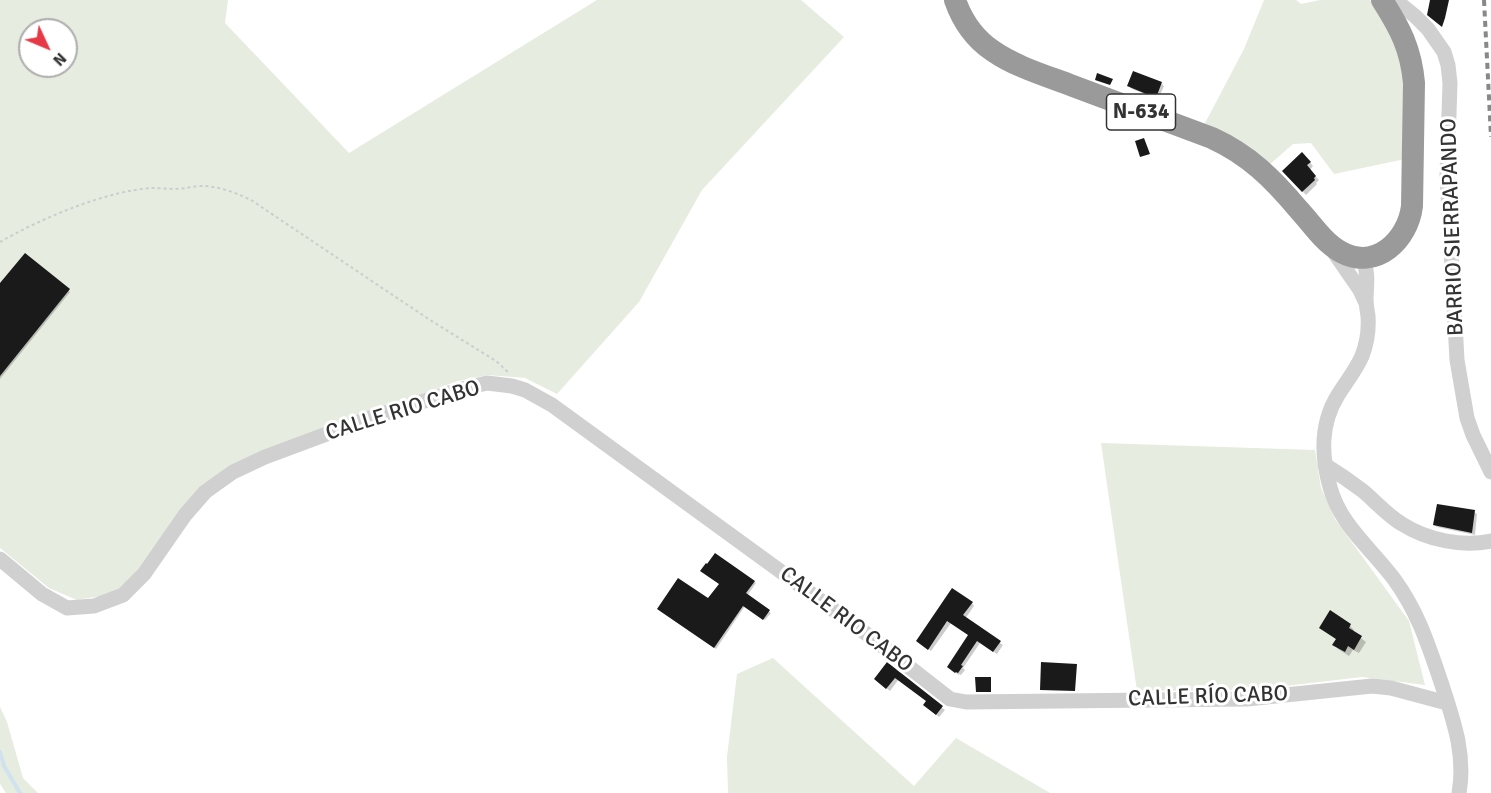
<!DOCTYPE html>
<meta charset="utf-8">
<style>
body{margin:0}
#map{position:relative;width:1491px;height:793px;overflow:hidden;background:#fff;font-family:Signika,sans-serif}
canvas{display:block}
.north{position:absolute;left:18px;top:18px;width:60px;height:60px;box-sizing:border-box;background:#fff;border:2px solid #adadad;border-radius:50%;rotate:134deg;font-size:16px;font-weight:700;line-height:24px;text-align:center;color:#333}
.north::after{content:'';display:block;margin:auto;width:21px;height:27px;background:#e63946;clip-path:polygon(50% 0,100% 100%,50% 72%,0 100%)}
</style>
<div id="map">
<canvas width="1491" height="793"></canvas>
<div class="north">N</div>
</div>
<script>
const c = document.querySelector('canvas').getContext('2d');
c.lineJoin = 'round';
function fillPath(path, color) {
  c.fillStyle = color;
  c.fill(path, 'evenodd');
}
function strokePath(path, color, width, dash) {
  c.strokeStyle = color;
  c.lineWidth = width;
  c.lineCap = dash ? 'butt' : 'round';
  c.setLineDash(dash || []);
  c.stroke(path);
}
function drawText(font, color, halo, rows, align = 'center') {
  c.font = font + ' Signika,sans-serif';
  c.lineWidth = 6;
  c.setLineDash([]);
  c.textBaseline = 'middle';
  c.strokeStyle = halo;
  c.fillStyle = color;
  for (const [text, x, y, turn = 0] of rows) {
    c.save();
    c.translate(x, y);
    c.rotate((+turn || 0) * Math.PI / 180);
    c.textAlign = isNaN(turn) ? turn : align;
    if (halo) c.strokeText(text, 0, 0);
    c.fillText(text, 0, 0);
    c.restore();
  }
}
fillPath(new Path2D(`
 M0,0h228l-3,23 124,130 248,-153h204l43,37 -142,153 -63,112 -82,92 -32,-16 -37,-3 -30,6 -114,40 -115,45 -90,105 -26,23 -36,6 -28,-12 -49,-40zM30,30h36v36h-36z
 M1264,0h32l5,4 19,-4h50c12,18 27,36 31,57 7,32 4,70 4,102l-71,15 -23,-31 -18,1 -25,22 -65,-39 41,-78z
 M1101,443l214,7 6,38 14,31 74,102 16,64 -63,-8 -111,13 -114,1z
 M773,658l141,128 42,-48 94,55h-322l-1,-36 10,-83z
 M0,707l7,15 16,56 15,15h-32l-6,-9z`), '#e6ecdf');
fillPath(new Path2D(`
 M1161,83l3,3 -6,14 4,4v1l-7,-2 -3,-3 1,-3 -21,-8 -3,-3z
 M1302,154l11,12 -3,4 9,10 -3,3 1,1 -11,11 -22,-24z
 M25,255l45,37 -70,87v-93z
 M1474,512l3,2 -2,21 -38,-8 -3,-2z
 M715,555l41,28 -9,13 24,17 -6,7 -20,-14 -29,43 -56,-38 49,-11 11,-16 -13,-18z
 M972,603l2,3 -9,13 38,26 -6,9 -17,-11 -17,25 2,2 -4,5 -2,-1v1l-8,-5 18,-35 -18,-12 -20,28 -13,-10z
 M1350,626l4,4 -1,2 13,10 -7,11 -6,-3 -4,6 -11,-7 -4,-5 3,-4 -16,-12z
 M887,664l58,46 -6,7 -12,-10v-6l-28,-22 -9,12 -11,-9z`), '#0003');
strokePath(new Path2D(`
 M0,752l4,14 16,27`), '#cfe2ee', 4);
fillPath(new Path2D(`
 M1430,0h19l-4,18 -3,9 -15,-12z
 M1133,71l29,11 -6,16 -29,-12z
 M1097,73l16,6 -3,6 -15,-5z
 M1144,138l6,16 -10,3 -5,-16z
 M1302,152l9,10 -4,3 9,11 -2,2 1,2 -13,12 -20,-21z
 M25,253l45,36 -70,87v-93z
 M1437,504l38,6 -3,23 -39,-8z
 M715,553l40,28 -9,12 24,17 -7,10 -20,-14 -29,42 -57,-39 21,-31 30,20 11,-14 -19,-13 6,-8 1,1z
 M952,588l21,14 -10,13 38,26 -8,11 -16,-11 -16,24 2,1 -5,7 -2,-1 -1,1 -8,-6 21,-32 -21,-14 -19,29 -12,-9z
 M1330,610l21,14 -2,4 13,8 -8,14 -6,-4 -3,6 -13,-7 4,-6 -17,-11z
 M887,662l56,44 -7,9 -13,-10 3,-4 -31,-23 -9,11 -12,-10z
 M1041,662l36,2 -2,27 -35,-1z
 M975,677h16v15h-15z`), '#1a1a1a');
strokePath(new Path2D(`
 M0,242c40,-23 105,-51 152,-54 7,0 15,1 23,1 9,0 18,-3 27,-3 17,0 34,7 49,14l179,120 66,41 12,11`), '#cdcdcd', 2, [3, 3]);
strokePath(new Path2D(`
 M1392,0l8,4 15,12 13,13 16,23 4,13 2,18 -3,93 10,184 10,58 6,17 18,37
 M1331,248l29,42 6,13
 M1363,257c5,17 4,24 3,41 0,6 1,12 2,18 1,14 -1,27 -6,40 -6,14 -16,26 -24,39 -18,29 -17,60 -8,92 10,38 41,61 64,92 24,33 34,65 47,103 12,37 25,72 18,111
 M1325,465c13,8 26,17 38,26 13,11 24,24 39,33 25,16 60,23 89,17
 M0,559l42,35 25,14 27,-2 29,-11 21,-21 41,-59 20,-23 28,-20 32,-15 102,-38 95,-30 25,-6 25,3 13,4 27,15 316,230 82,64 16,3 281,-3 125,-13 19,2 56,15`), '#d0d0d0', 15);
strokePath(new Path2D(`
 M955,0c7,20 20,39 38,51 23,16 54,25 80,35 46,17 93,35 139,52 37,17 61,41 87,72 13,14 25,33 42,42 35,19 67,-12 71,-46l2,-123c-3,-34 -14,-55 -32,-83`), '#9a9a9a', 22);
strokePath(new Path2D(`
 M1484,0l7,137`), '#888', 4, [6, 4.5]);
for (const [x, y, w] of [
 [1141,112,69]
]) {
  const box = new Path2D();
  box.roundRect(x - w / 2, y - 18, w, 36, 4.5);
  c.fillStyle = '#fff';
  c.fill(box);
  strokePath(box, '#333', 1.5);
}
drawText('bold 21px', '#333', null, [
 ["N-634",1141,112]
]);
drawText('22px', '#333', '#fff', [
 ["BARRIO SIERRAPANDO",1453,227,-92],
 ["CALLE RIO CABO",403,411,-17],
 ["CALLE RIO CABO",846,620,37],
 ["CALLE RÍO CABO",1208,697,-2]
]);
</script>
